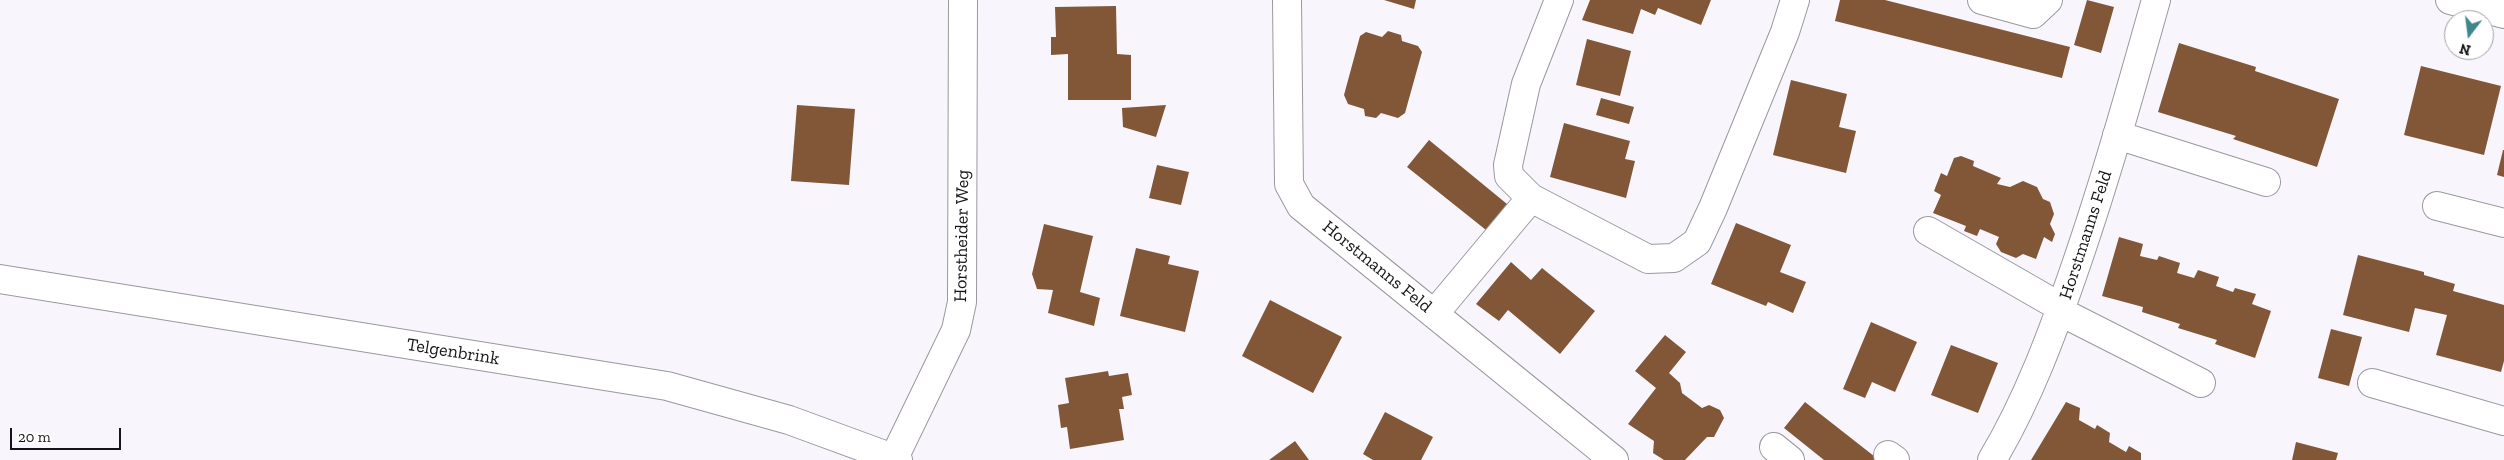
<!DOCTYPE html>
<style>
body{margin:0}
#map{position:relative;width:2504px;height:460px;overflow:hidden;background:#f8f6fc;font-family:"Zilla Slab",serif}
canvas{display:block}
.north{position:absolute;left:2444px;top:10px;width:50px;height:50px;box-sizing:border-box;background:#fff;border:1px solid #a1a1a2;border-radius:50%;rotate:195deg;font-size:14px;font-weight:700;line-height:20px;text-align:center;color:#151416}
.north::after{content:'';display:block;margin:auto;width:18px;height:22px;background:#3f878d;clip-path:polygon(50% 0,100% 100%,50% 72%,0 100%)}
.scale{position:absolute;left:10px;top:428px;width:111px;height:22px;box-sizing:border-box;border:2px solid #151416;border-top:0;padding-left:6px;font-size:15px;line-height:18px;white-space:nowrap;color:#151416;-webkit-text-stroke:4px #fff;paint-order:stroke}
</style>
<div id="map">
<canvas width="2504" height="460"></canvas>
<div class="north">N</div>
<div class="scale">20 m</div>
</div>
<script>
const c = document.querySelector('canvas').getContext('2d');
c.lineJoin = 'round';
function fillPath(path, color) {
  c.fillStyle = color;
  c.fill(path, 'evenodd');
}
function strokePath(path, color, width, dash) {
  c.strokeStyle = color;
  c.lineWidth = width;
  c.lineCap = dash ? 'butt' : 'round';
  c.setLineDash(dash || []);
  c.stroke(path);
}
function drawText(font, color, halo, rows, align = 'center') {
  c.font = font + ' "Zilla Slab",serif';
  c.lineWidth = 5;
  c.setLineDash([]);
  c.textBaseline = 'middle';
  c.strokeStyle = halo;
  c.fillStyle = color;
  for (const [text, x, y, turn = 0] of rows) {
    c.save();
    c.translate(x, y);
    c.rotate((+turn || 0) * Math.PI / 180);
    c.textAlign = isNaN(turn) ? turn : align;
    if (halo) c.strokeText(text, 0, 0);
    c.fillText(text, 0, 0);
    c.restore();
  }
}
fillPath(new Path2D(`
 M1384,0h32l-2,9z
 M1590,0h121l-10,25 -43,-17 -3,7 -14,-6 -8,25 -51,-14z
 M1840,0h45l185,47 -8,31 -227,-57z
 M2087,0l27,7 -13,46 -27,-8z
 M1116,6l1,48 14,1v45h-63v-46l-17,1v-18h5l-1,-30z
 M1388,31l13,4 1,6 16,5 4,6 -17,61 -7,5 -17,-5 -5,5 -11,-2 -1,-7 -16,-5 -4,-9 16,-59 6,-4 16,5z
 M1587,39l44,12 -11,45 -44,-11z
 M2179,43l77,24 -1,4 84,28 -22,68 -84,-28 3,-3 -78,-24z
 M2421,66l80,20 -17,69 -80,-20z
 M1791,80l56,14 -8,33 17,4 -10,42 -73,-18z
 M1601,98l33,9 -5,17 -33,-9z
 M797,105l58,4 -6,76 -58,-4z
 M1166,105l-10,32 -33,-10 -1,-19z
 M1564,123l66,18 -5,18 10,2 -9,37 -76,-21z
 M1429,140l78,64 -21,26 -79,-63z
 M2503,150h1v27l-7,-2z
 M1961,156l13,5 -1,5 28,12 -4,6 13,3 13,-6 14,6 6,12 7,3 4,12 -4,10 5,10 -3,8 -8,-5 -8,22 -13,-5 -7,4 -15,-6 -5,-8 3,-7 -19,-8 -3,7 -13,-5 2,-5 -33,-13 8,-18 -7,-4 7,-18 6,3 7,-18z
 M1157,165l32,7 -8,33 -32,-7z
 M1736,223l55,22 -11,27 26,10 -13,31 -25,-11 -2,4 -55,-22z
 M1044,224l49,12 -13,56 20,6 -6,28 -46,-13 5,-23 -16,-1 -5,-15z
 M2119,237l24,7 -3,12 17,4 2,-4 21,7 -3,10 17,5 4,-8 21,7 -3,9 17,6 2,-4 21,6 -4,10 19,7 -16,47 -40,-14 2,-4 -39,-12 2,-4 -38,-12 1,-5 -41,-11z
 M1136,248l34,8 -2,8 31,7 -14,61 -65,-16z
 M2358,255l66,17v3l31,9 -2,7 51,14v56l-3,11 -65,-17 11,-40 -32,-7 -6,24 -66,-17z
 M1511,262l20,18 11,-12 53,43 -35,43 -52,-44 -9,11 -23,-17z
 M1270,300l72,37 -29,56 -71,-37z
 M1871,322l46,20 -22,50 -23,-10 -7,16 -22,-9z
 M2331,329l31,8 -13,49 -31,-8z
 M1665,335l21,17 -17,21 11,10 2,10 20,15 7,-3 11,5 4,8 -10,19h-7l-22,23h-21l-11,-7 1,-12 -26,-17 28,-36 -21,-17z
 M1951,345l47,18 -20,50 -47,-18z
 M1108,371l1,5 19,-3 4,22 -10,2 2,12h-5l5,31 -54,9 -3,-22 -6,1 -3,-23 11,-2 -4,-25z
 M1805,402l74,58h-55l-40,-32z
 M2066,402l14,6 -1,12 16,9 2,-4 13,8 -1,9 17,10 3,-6 12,7v7h-110z
 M1385,412l48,25 -12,23h-48l-10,-6z
 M1295,441l14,19h-40z
 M2296,442l42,11 -2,7h-44z`), '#815738');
const minor = new Path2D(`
 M1287,0l2,184 12,22 313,254
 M1982,0l51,14 15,-14
 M2450,0l54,14
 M2117,135l149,47
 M1531,198l117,61 26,-1 23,-16 16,-34 72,-176 10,-32
 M2437,206l67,17
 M1928,231l134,77
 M0,279l667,107 122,34 109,40
 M2061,312l140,71
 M1434,314l97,-116 -22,-22 -1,-11 18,-81 33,-84
 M2372,383l132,38
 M1774,447l16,13
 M1888,455l7,5
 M894,458l62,-128 6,-28 1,-302
 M1992,460c36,-60 61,-128 84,-195 30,-87 55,-176 80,-265`);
strokePath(minor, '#9a989d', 30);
strokePath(minor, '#fff', 28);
drawText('18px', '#151416', '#fff', [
 ["Horstmanns Feld",2086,235,-72],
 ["Horstheider Weg",962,236,-89],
 ["Horstmanns Feld",1377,267,39],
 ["Telgenbrink",453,352,9]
]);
</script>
